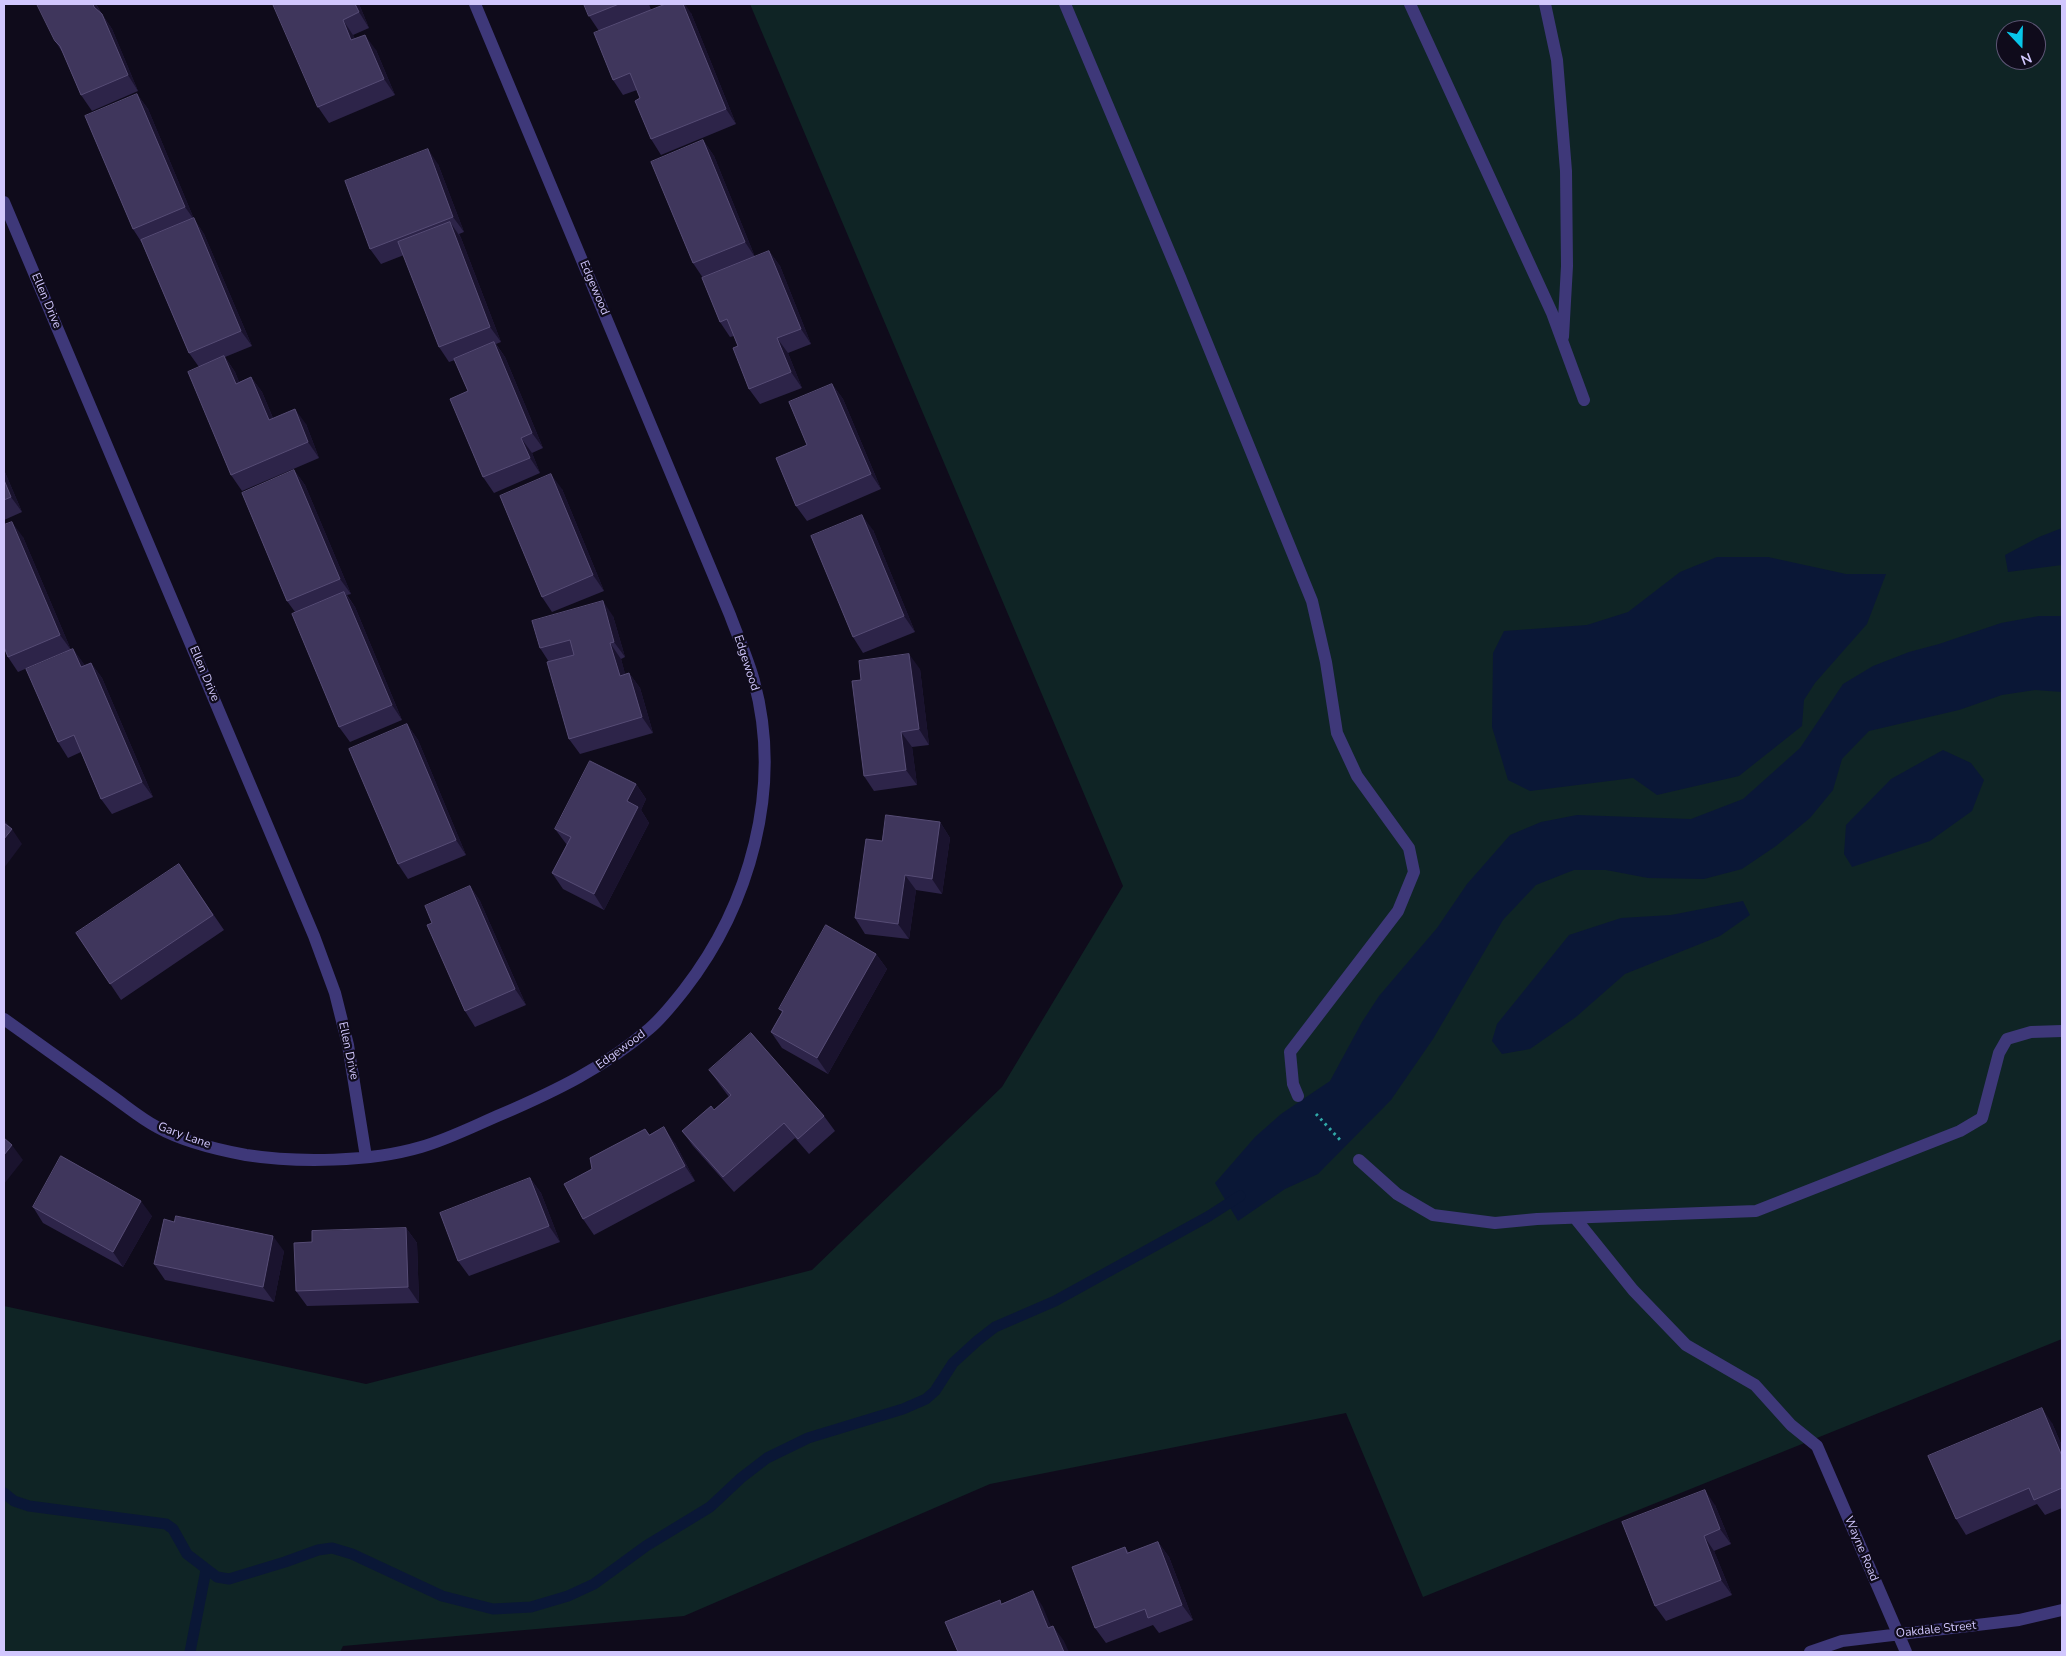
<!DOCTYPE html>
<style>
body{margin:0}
#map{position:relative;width:2066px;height:1656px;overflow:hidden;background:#0f0b1b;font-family:"Nunito Sans",sans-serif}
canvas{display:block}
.frame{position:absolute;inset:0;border:5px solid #d1c7fd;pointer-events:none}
.north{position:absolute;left:1996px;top:20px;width:50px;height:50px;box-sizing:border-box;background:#0f0b1b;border:1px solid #5d5675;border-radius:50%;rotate:159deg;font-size:14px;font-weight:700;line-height:20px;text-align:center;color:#d1c7fd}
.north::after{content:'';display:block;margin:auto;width:18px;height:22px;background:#08c6e9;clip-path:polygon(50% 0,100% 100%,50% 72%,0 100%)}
</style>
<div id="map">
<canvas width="2066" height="1656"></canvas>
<div class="frame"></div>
<div class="north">N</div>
</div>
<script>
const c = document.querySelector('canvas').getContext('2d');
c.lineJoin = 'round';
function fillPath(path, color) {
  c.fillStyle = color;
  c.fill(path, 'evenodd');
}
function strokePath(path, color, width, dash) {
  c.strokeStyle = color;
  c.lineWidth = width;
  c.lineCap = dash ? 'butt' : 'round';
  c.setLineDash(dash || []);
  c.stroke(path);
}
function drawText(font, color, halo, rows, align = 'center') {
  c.font = font + ' "Nunito Sans",sans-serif';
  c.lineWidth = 4.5;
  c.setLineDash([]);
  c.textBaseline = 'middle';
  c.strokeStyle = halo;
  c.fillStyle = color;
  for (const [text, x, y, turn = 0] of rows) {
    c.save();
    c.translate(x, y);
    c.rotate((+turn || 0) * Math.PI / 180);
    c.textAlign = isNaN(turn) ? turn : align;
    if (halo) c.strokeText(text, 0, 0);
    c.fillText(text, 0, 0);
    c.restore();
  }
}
fillPath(new Path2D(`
 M750,4h1312v1335l-639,258 -77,-184 -356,71 -306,132 -341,30 -3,6h-336v-346l362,78 446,-114 190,-183 121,-201zM2006,30h30v30h-30z`), '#0f2425');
fillPath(new Path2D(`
 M2062,528v37l-54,7 -3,-17 34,-18z
 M1717,557h51l78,17h40l-19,50 -52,59 -11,17 -2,26 -63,50 -82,19 -24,-17 -103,13 -22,-11 -16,-53 1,-74 11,-22 83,-6 41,-13 52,-40z
 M2039,616h23v76l-27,-2 -33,5 -43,15 -90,21 -27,28 -9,31 -23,28 -34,28 -34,23 -38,10 -56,-1 -42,-8h-32l-38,15 -33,35 -70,119 -42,61 -73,74 -33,15 -47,32 -23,-38 40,-46 26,-23 49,-33 32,-59 17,-26 58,-68 30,-44 43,-49 31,-13 36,-7 114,4 52,-20 57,-51 43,-64 30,-18 36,-14 30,-8 62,-21z
 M1943,750l28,13 13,17 -12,31 -42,30 -78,26 -8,-13 2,-29 45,-46z
 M1743,901l7,14 -30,21 -95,38 -49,43 -46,32 -28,5 -10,-13 5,-17 72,-89 52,-17 50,-3z`), '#0a1736');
strokePath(new Path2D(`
 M4,1493l10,8 15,5 137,18 7,5 14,25 30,23 12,2 56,-17 33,-12 14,-2 20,6 90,42 51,13 38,-2 37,-11 26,-12 52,-38 64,-39 31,-29 26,-20 41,-20 95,-29 23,-10 9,-8 18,-28 24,-22 18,-14 60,-26 154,-85 31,-20
 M190,1652l16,-82`), '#0a1736', 11);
strokePath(new Path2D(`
 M1316,1114l26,28`), '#30a8a8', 3, [2.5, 4]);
strokePath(new Path2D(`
 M1065,4l115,273 132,324 14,61 11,71 20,43 52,72 5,24 -16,39 -108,141 3,32 5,12
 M1410,4l142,309 32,87
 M1545,4l12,56 9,111 1,95 -4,71
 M4,202l310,734 21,57 13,52 18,112
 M4,1019c35,25 70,50 105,75 16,11 31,24 48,33 25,14 62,23 89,28 52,8 124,7 175,-8 28,-8 55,-22 81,-33 53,-23 103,-47 147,-85 13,-11 24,-25 35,-39 66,-85 99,-202 70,-309 -6,-22 -16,-44 -24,-66l-255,-611
 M1359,1160l38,34 36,21 62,8 42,-4 219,-8 204,-80 22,-13 17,-65 8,-14 24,-7 31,-1
 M1575,1218l58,72 53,55 69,40 36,40 26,21 89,206
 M1810,1652l32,-11 177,-21 43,-10`), '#3e3879', 12);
fillPath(new Path2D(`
 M96,4l6,10 10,15 26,62 -46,20 -11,-16 -18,-42 -8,-12z
 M273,4h86l10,24 -16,7 2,4 21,11 19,45 -66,28 -11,-16z
 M584,4h65l2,6 40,3 45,111 -75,31 -10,-16 -11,-41 -3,-8 -14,5 -10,-15 -14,-49 -10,-15z
 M137,94l11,15 46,110 10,15 48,112 -27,11 10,15 4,10 12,-5 11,15 11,26 33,6 13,34 -77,33 -11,-16 -32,-108 -10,-14 -47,-110 -9,-14z
 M703,140l11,16 41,101 14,-6 11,15 31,78 -23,9 14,35 -42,16 -11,-15 -11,-43 -4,-10 -4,1 -10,-15 -17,-44 -10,-15z
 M438,164l26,68 -5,2 2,4 40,104 -5,2 9,13 38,91 -11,5 8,20 -46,20 -11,-16 -15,-86 -13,-31 -6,2 -10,-15 -35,-92 -23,9 -11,-15z
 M832,384l11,15 38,90 -74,32 -11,-15 11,-61z
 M4,470l18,42 -18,8z
 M294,470l11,15 46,109 -4,1 8,12 47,113 -52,22 -11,-15 -44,-115 -8,-11z
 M562,489l42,102 -52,21 -10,-15z
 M873,530l42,102 -52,21 -10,-16z
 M23,537l48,113 2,-1 12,17 6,-3 11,15 51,119 -41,17 -11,-15 -20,-47 -13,6 -10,-16 7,-90 -47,20 -10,-15z
 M613,616l12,41 -4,2 4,15 4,-1 11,15 13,45 -73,21 -11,-15 -20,-77 -9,-14z
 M920,669l9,76 -17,2 5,38 -43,6 -10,-15 -3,-96z
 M407,724l11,16 48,115 -58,24 -10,-15z
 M636,784l10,15 -5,11 8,13 -45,87 -41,-21 -11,-16 15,-28 -12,-16z
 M940,822l10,16 -8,56 -26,-4 -7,49 -44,-5 -10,-16 27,-77z
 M189,879l35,51 -103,70 -45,-67z
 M470,886l10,15 46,104 -51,22 -10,-16 -33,-88z
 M876,954l11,15 -59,105 -46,-26 -11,-16 11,-20 -3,-3z
 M709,1070l115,46 11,15 -26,23 -14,-16 -61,54 -41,-46 -11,-15 32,-21 15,-13 -9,-12z
 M645,1129l5,6 25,8 20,38 -101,54 -11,-16z
 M530,1178l11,15 19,49 -91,34 -11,-15z
 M33,1207l119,9 -29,51 -80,-44z
 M406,1228l11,15 2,60 -112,3 -11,-15 16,-49z
 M284,1251l-10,51 -109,-22 -11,-16z
 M2052,1423l10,23v62l-17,7 -8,-11 -71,31 -10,-16z
 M1715,1505l16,39 -17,7 18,44 -66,26 -11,-15z
 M1158,1542l11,15 24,63 -34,13 -6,-8 -47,18 -11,-15 30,-81 4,6z`), '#2d2449');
fillPath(new Path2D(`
 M93,4h3l8,16 -2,-6 10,15 26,62 -10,-16z
 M355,4h4l10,24 -10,-16z
 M683,4h2l6,9 45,111 -10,-15z
 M343,20l10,15 9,21 -11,-16z
 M365,35l11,15 19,45 -11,-16z
 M137,94l11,15 46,110 10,15 48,112 -11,-15 -46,-110 -10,-14z
 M703,140l11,16 41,101 -10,-15z
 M428,149l10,15 26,68 -11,-15z
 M450,222l11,16 40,104 -11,-15z
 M769,251l11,15 31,78 -10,-15z
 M777,338l11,15 14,35 -11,-16z
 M494,342l11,15 38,91 -11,-15z
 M224,356l11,16 11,27 -10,-15z
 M251,377l11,15 18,43 -11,-15z
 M832,384l11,15 38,90 -10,-15z
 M295,409l11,15 13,34 -11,-16z
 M521,438l11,15 8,20 -10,-15z
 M4,470l18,42 -11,-15 -7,-17z
 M294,470l11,15 46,109 -11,-15z
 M551,474l11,15 42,102 -11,-16z
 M862,515l11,15 42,102 -11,-16z
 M12,522l11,15 48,113 -11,-15z
 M344,592l11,15 47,113 -10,-15z
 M603,601l10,15 12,41 -11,-15z
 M610,643l11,16 9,32 -10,-15z
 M73,649l11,15 8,18 -11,-15z
 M909,654l11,15 9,76 -10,-16z
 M91,663l11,15 51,119 -11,-15z
 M629,673l11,15 13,45 -11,-16z
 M407,724l11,16 48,115 -10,-15z
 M901,732l11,15 5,38 -11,-15z
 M636,784l10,15 -5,11 8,13 -45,87 -10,-16 33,-93z
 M4,819l6,8 -6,1z
 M940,822l10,16 -8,56 -10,-15z
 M12,829l10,15 -18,24v-29z
 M905,875l11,15 -7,49 -11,-15z
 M470,886l10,15 46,104 -11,-16z
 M876,954l11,15 -59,105 -11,-16z
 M664,1127l11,16 20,38 -10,-15z
 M12,1145l11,15 -19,24v-29z
 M530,1178l11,15 19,49 -11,-16z
 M141,1201l11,15 -29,51 -10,-15z
 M406,1228l11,15 2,60 -11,-16z
 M273,1236l11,15 -10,51 -11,-15z
 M2042,1408l10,15 10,23v10z
 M1705,1490l10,15 16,39 -11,-15z
 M1704,1536l10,15 18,44 -11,-15z
 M1158,1542l11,15 24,63 -11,-15z
 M1033,1591l10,16 15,36 -10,-15z
 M1053,1626l11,15 5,11h-5z`), '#1a132e');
const building = new Path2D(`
 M37,4h56l1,3 8,7 26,61 -47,20 -21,-49 -5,-5z
 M273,4h82l4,8 -16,8 8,20 14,-5 19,44 -66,28z
 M584,4h35l-30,12z
 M666,4h17l43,105 -75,30 -16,-38 5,-3 -10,-25 -17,7 -19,-47z
 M137,94l48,113 -52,22 -48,-113z
 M703,140l42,102 -52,21 -42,-101z
 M428,149l25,68 -83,32 -25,-68z
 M194,218l47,113 -52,22 -48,-113z
 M450,222l40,105 -51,20 -41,-105z
 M769,251l32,78 -24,9 14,34 -42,17 -16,-41 5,-2 -11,-27 -7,3 -18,-44z
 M494,342l38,91 -11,5 9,20 -47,19 -33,-78 18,-8 -14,-32z
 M224,356l12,28 15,-7 18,43 26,-11 13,33 -77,33 -43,-103z
 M832,384l39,90 -75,32 -20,-48 31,-13 -18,-43z
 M294,470l46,109 -53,22 -45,-108z
 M551,474l42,101 -51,22 -42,-101z
 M4,480l7,17 -7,3z
 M862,515l42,101 -51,21 -42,-101z
 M12,522l48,113 -52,22 -4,-10v-122z
 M344,592l48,113 -53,22 -47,-113z
 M603,601l11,41 -4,1 10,33 9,-3 13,44 -73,22 -22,-77 27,-7 -4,-15 -30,8 -8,-27z
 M73,649l8,18 10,-4 51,119 -41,17 -27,-64 -16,7 -32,-73z
 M909,654l10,75 -18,3 5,38 -42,6 -12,-95 9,-1 -2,-19z
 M407,724l49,116 -58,24 -49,-115z
 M590,761l46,23 -9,17 11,6 -44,87 -42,-21 19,-36 -16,-8z
 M886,815l54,7 -8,57 -27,-4 -7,49 -43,-6 11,-79 16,2z
 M4,823l8,6 -8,10z
 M179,864l34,51 -103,69 -34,-51z
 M470,886l45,103 -50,22 -38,-86 5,-2 -7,-17z
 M826,925l50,29 -59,104 -46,-26 12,-21 -4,-2z
 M751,1033l73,83 -26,23 -14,-16 -61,54 -41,-46 29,-25 3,4 17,-15 -22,-25z
 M664,1127l21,39 -102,53 -19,-35 28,-15 -2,-11 55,-29 4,6z
 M4,1138l8,7 -8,10z
 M61,1156l80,45 -28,51 -80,-45z
 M530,1178l19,48 -91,35 -18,-48z
 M176,1216l97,20 -10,51 -109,-23 10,-45 10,3z
 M406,1228l2,59 -112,4 -2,-48 18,-1v-11z
 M2042,1408l20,48v32l-28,12 -5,-12 -73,31 -28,-63z
 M1705,1490l15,39 -16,7 17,44 -66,26 -33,-84z
 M1158,1542l24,63 -34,13 -3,-9 -50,19 -23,-61 53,-20 2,6z
 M1033,1591l15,37 5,-2 11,26h-106l-13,-30 55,-22 1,4z`);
fillPath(building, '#3f365c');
strokePath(building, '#564c75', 1);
drawText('12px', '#d1c7fd', '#0f0b1b', [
 ["Edgewood",594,288,67],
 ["Ellen Drive",46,301,67],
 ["Edgewood",746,663,72],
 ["Ellen Drive",204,674,67],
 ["Edgewood",621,1050,-36],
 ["Ellen Drive",348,1051,78],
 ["Gary Lane",184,1136,20],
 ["Wayne Road",1861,1549,67],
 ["Oakdale Street",1936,1630,-6]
]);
</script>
